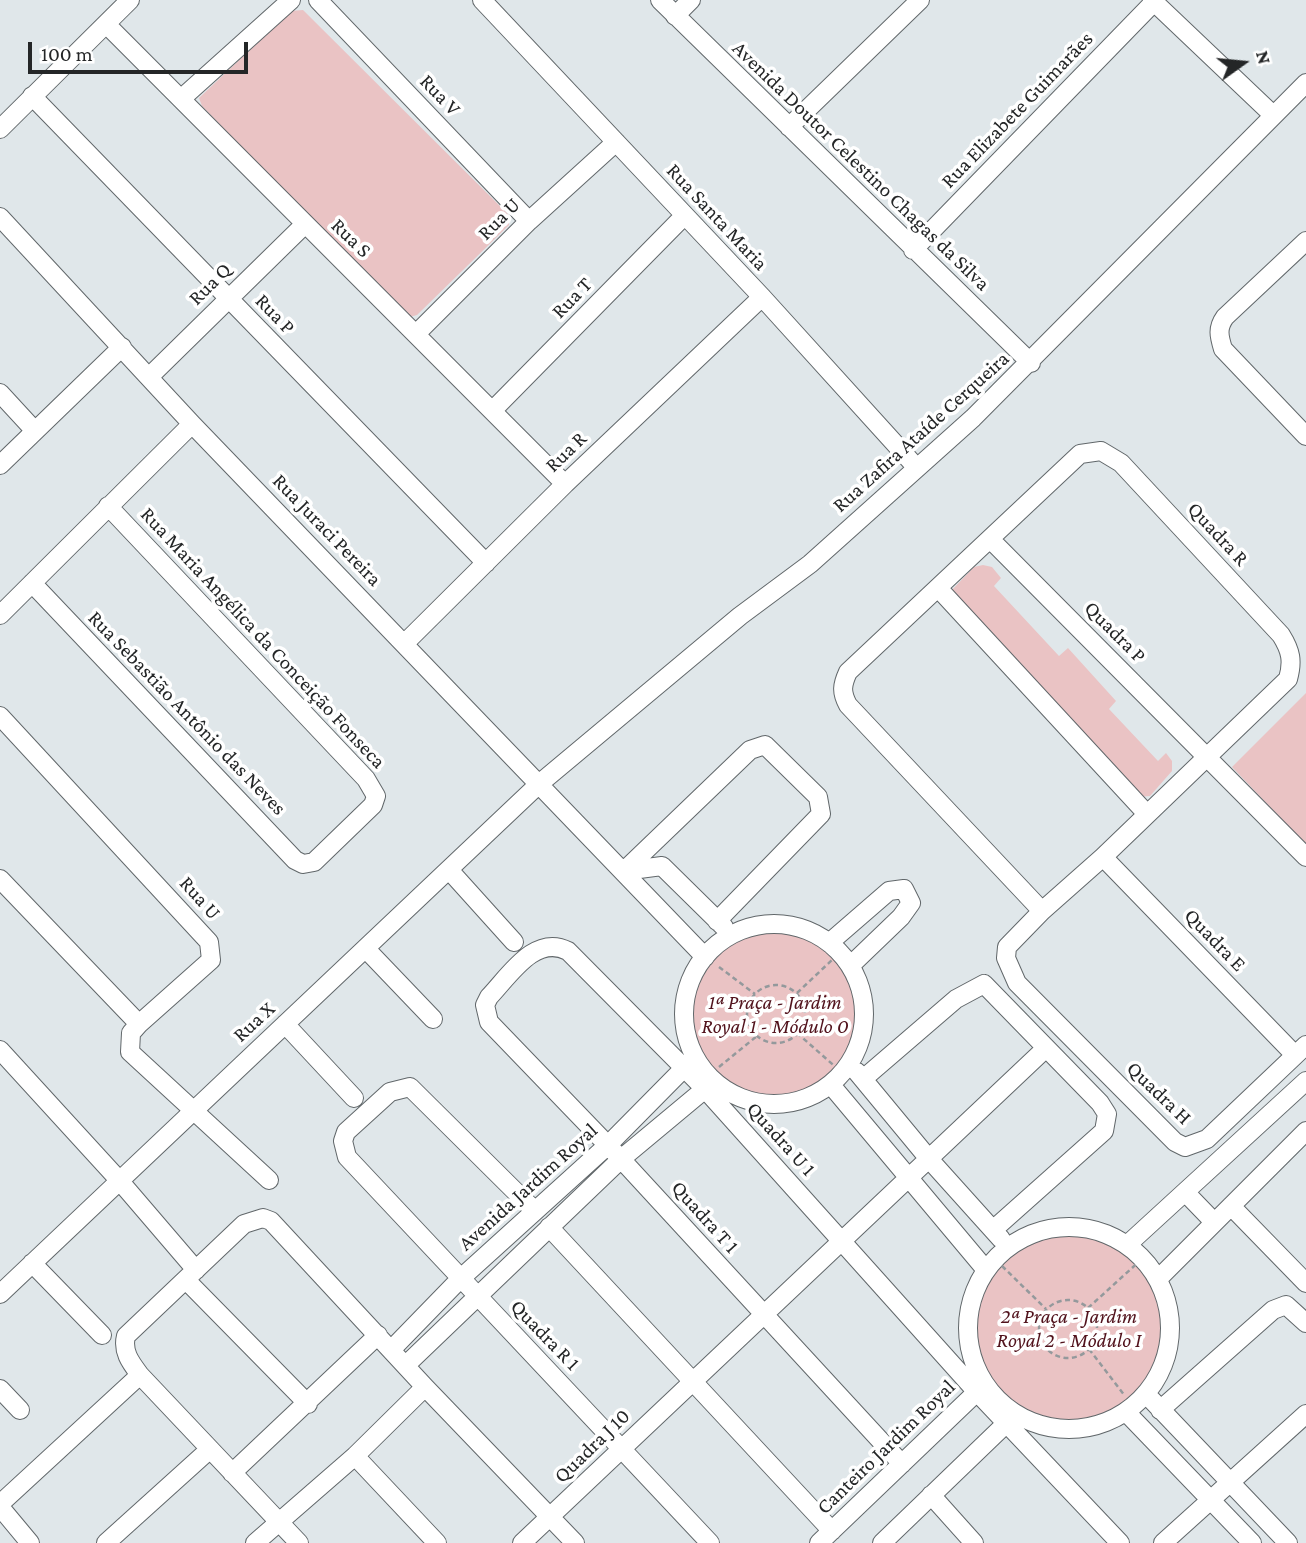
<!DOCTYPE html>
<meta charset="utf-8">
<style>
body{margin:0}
#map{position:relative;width:1306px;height:1543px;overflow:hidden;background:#e0e7ea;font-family:"Crimson Pro",serif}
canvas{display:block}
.north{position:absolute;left:1208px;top:28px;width:70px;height:70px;-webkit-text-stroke:5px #fff;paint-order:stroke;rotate:75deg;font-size:19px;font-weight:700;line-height:28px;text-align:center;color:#242627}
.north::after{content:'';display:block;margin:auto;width:24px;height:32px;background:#242627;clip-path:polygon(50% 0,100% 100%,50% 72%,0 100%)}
.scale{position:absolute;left:28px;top:42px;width:220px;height:32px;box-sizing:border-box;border:4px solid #242627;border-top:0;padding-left:9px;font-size:21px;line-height:24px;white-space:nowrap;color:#242627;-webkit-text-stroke:5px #fff;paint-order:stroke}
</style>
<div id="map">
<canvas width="1306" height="1543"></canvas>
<div class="north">N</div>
<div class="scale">100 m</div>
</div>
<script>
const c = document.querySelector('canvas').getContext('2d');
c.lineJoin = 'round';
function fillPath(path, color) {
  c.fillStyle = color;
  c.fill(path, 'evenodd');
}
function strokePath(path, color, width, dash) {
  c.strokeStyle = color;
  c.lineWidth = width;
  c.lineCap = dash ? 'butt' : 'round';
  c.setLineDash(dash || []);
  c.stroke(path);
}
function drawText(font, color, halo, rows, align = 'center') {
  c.font = font + ' "Crimson Pro",serif';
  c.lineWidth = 7;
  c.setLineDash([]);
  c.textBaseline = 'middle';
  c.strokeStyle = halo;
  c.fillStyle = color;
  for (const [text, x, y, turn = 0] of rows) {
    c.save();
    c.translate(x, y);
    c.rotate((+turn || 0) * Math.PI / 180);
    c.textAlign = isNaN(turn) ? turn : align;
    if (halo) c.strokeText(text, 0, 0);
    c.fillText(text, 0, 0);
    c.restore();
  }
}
fillPath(new Path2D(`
 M303,10l206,205v10l-92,90 -11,3 -204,-212 -3,-8 92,-87z
 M983,565l9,2 9,11 -7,8 65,70 9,-8 48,53 -7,8 49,52 8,-8 6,8v10l-22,25 -12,1 -188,-205 24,-25z
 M1306,693v152l-74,-78z
 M690 1015a85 85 0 1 1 170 0a85 85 0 1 1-170 0Z
 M974 1329a95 95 0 1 1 190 0a95 95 0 1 1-190 0Z`), '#eac3c4');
const minor = new Path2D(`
 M318,0l211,221
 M482,0l280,297 155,171
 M660,0l371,363
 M1152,0l121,115
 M675,16l16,-16
 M106,24l459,460
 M32,96l454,467
 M182,98l109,-98
 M789,127l131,-127
 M0,129l130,-129
 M0,217l192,207 513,533
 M1306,241l-81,76c-8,11 -6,19 -2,32l83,87
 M913,250l241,-248
 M417,333l112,-112 87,-79
 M149,377l155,-152
 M0,393l35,38
 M493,410l190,-193
 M0,465l122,-118
 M991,540l315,317
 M32,583l263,277 8,4 11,-2 59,-57 3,-9 -10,-17 -258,-273
 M939,589l207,224
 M0,615l192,-191
 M405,643l160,-159 197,-187
 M0,716l209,226 2,18 -72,64 -8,9 -1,19 139,128
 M1103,857l192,198
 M450,871l64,71
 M624,871l126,-121 15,-5 53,52 3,17 -104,107
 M624,871l38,-5 62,61
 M0,879l139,145
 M1042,911l-194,-206c-7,-13 -6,-20 0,-33l232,-218 21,-3 20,12 160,172c10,16 12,26 7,44l-185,178 -61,54 -35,36 -1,11 11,25 158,159 10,5 22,-8 99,-94
 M684 1014a90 90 0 1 1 180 0a90 90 0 1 1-180 0Z
 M829,943l60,-52 15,-2 7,14 -10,14 -51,49
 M366,949l67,70
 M285,1024l69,74
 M0,1050l118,129 78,91
 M857,1072l72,87 72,80
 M863,1079l93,-80 28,-15 116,119 7,11 -3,17 -110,98
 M831,1085l155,185
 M1185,1192l29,30
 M1231,1206l75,77
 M534,1210l-124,-123 -20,5 -44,40 -3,9 4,16 363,386
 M968 1328a101 101 0 1 1 202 0a101 101 0 1 1-202 0Z
 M549,1227l283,304
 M1127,1245l179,-164
 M32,1263l70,72
 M1158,1279l148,-148
 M186,1280l122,124
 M0,1294l539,-510 201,-168 70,-52 163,-146 333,-335
 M391,1350l69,-71 148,-134 85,-86
 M406,1365l215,-206 84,-70 11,-6
 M0,1389l20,21
 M1146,1394l142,149
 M1160,1410l113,-100 13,-5 20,18
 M1126,1412l126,131
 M355,1456l82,87
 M902,1464l-281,-305 -132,-137 -4,-17 4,-8c21,-22 46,-63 79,-46l137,138 271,302 144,152
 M232,1473l146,-138
 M931,1495l43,48
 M0,1504l140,-129
 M0,1507l30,36
 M106,1543l103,-93
 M255,1543l100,-87 70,-69
 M299,1543l-159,-168c-9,-12 -18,-23 -14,-39l118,-112 19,-6 8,3 154,166 150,156
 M522,1543l524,-495
 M819,1543l164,-157
 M882,1543l134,-129
 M1163,1543l143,-129`);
strokePath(minor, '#61676a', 20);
strokePath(new Path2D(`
 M719,967l36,27
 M747 1014a29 29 0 1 1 58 0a29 29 0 1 1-58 0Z
 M797,993l36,-34
 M797,1033l42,37
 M719,1067l38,-31
 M1002,1266l44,43
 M1039 1329a29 29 0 1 1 58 0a29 29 0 1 1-58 0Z
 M1088,1308l55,-50
 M1089,1349l36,47`), '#94999c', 2.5, [5, 3.5]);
strokePath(minor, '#fff', 18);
drawText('21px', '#242627', '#fff', [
 ["Rua V",440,95,46],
 ["Rua Elizabete Guimarães",1017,110,-46],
 ["Avenida Doutor Celestino Chagas da Silva",861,166,44],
 ["Rua Santa Maria",717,217,47],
 ["Rua U",499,219,-45],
 ["Rua S",351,238,44],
 ["Rua Q",210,284,-45],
 ["Rua T",572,298,-46],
 ["Rua P",275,314,46],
 ["Rua Zafira Ataíde Cerqueira",921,432,-42],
 ["Rua R",566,452,-44],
 ["Rua Juraci Pereira",327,530,46],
 ["Quadra R",1218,534,47],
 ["Quadra P",1115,632,45],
 ["Rua Maria Angélica da Conceição Fonseca",263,638,47],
 ["Rua Sebastião Antônio das Neves",187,713,46],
 ["Rua U",200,898,48],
 ["Quadra E",1215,940,46],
 ["Rua X",254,1022,-43],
 ["Quadra H",1159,1093,44],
 ["Quadra U 1",781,1139,48],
 ["Avenida Jardim Royal",528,1187,-42],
 ["Quadra T 1",705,1217,48],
 ["Quadra R 1",545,1335,46],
 ["Quadra J 10",592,1446,-44],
 ["Canteiro Jardim Royal",886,1447,-44]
]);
drawText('italic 21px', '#51121c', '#fff', [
 ["1ª Praça - Jardim",775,1003],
 ["Royal 1 - Módulo 0",775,1027],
 ["2ª Praça - Jardim",1069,1317],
 ["Royal 2 - Módulo I",1069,1341]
]);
</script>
